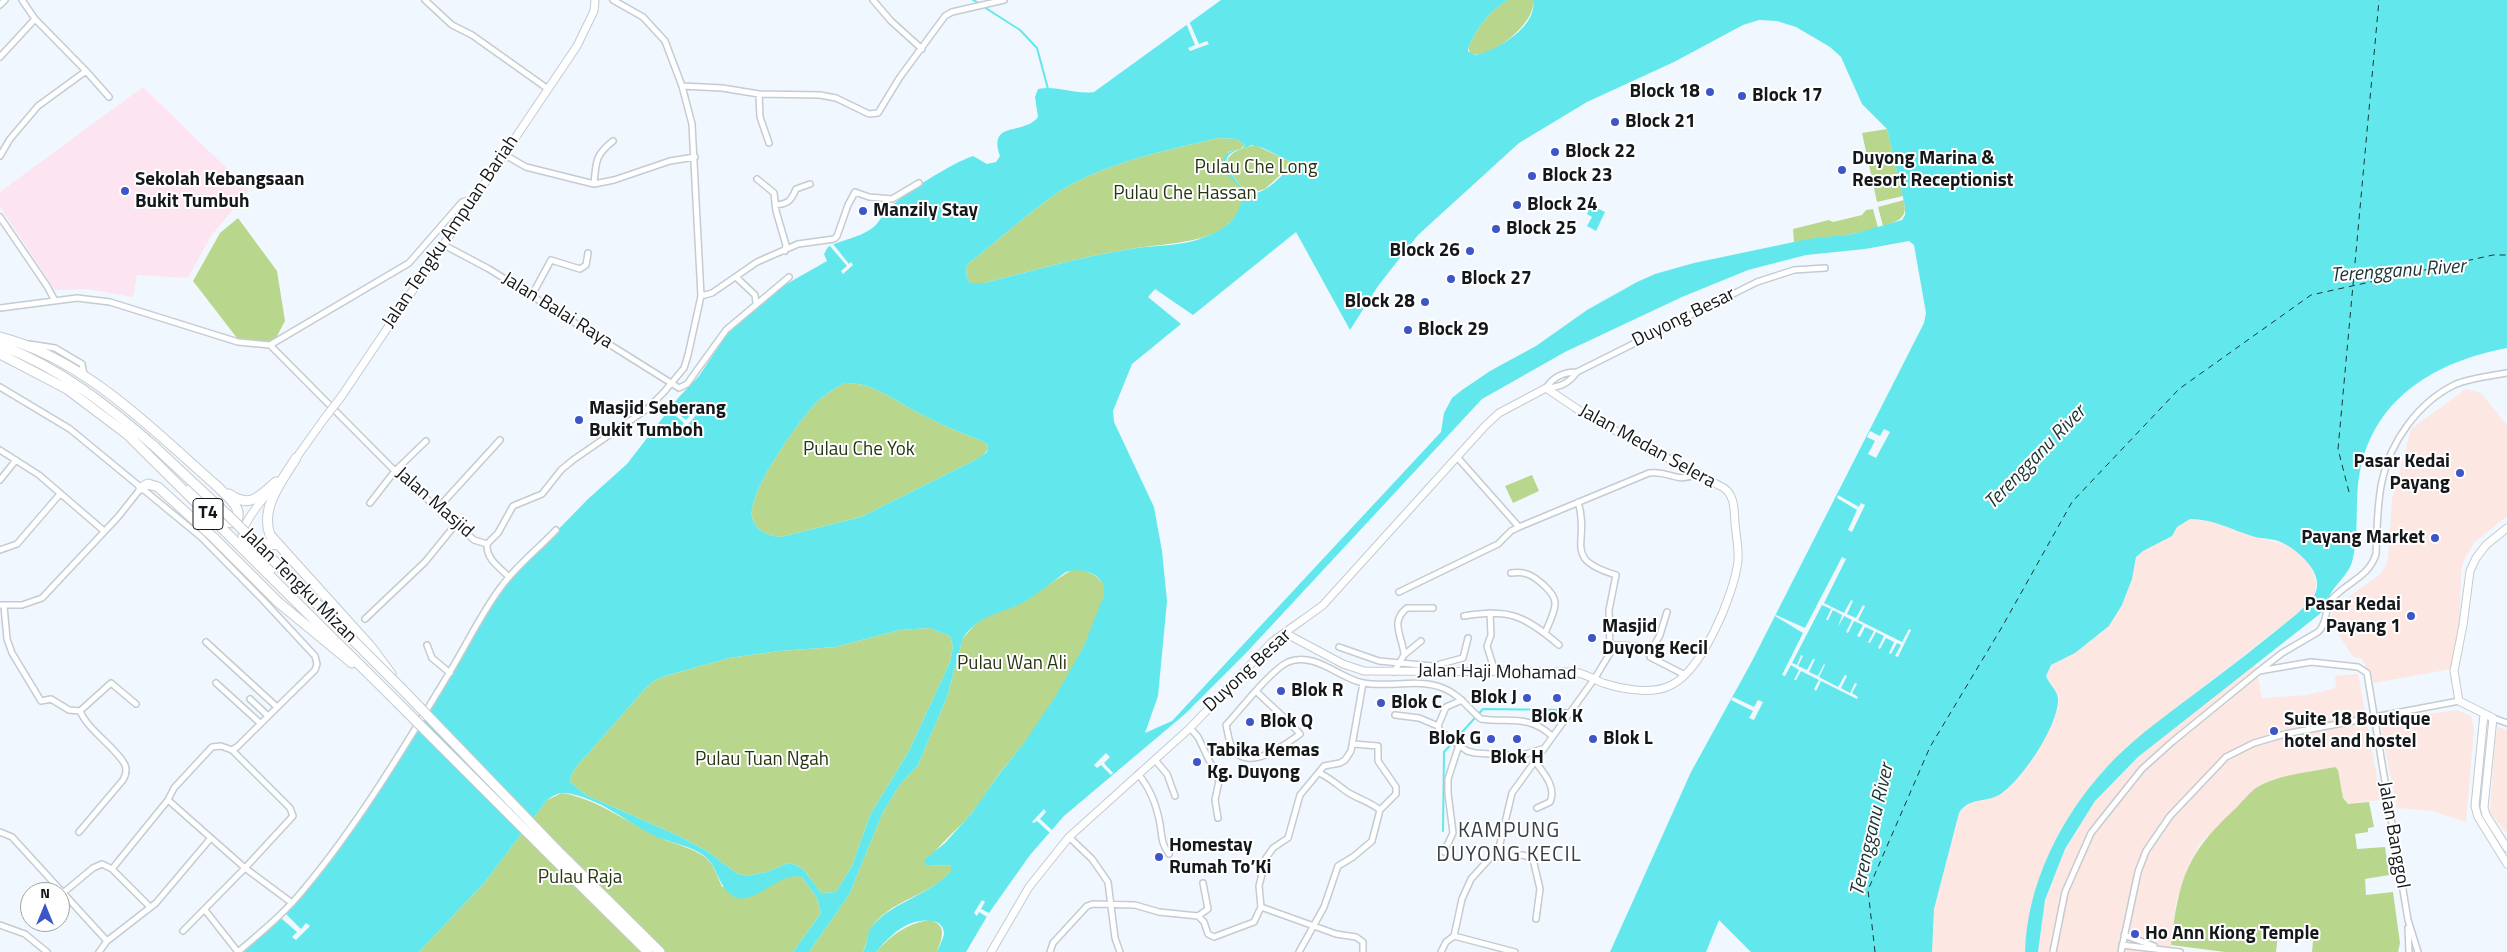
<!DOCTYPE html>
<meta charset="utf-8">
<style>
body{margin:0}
#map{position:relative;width:2507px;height:952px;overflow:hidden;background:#f0f7fe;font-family:"Titillium Web",sans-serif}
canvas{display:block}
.north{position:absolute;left:20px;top:882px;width:50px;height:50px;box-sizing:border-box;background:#fff;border:1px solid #a1a3a3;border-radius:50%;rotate:0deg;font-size:14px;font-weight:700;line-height:20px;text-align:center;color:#15181a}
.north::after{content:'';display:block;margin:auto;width:18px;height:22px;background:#3d55c7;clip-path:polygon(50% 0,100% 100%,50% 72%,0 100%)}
</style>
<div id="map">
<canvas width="2507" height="952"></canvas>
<div class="north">N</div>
</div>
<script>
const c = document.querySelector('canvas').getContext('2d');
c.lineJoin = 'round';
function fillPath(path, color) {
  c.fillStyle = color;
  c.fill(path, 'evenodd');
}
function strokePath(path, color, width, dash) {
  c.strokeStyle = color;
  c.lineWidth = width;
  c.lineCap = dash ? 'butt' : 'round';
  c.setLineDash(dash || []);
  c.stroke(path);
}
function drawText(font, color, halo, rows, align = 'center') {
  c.font = font + ' "Titillium Web",sans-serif';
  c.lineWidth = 4;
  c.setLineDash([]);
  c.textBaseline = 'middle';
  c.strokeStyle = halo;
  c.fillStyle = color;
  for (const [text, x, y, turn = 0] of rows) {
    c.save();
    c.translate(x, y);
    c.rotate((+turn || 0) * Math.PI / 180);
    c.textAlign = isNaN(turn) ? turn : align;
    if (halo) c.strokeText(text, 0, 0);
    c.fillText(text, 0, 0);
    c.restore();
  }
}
fillPath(new Path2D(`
 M2466,389l15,4 26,32v91l-33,27 -10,17 -3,9 -1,56 -9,44 -77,14 -12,-24 -9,-2 -23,-36 4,-14 47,-33 7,-15 4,-59 19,-71z
 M2190,519l31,4 32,13 33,9 19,12 6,9 5,17 -1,12 -17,18 -136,106 -56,49 -33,42 -28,53 -15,49 -5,40h-93l2,-43 25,-96 9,-11 8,-2 40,-22 7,-7 31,-50 4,-13 1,-11 -13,-21 1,-6 4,-5 24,-12 34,-27 13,-21 10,-26 4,-22 7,-6 28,-15 6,-9z
 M2255,663l7,35 45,-3 29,-7 -1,-12 23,-2 23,126 -33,4 -5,-6 -5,-28 -79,15 -59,59 -11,21 -13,37 -6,50h-132l7,-52 20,-51 30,-48 43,-44z
 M2456,710l15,6 3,13 -8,93 -33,-11 -36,-3 -16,-79 9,-9z
 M2498,727l9,3v103l-17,-20 5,-74z`), '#fce7e2');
fillPath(new Path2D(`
 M143,87l106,103 -38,46 -23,42 -51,-3 -4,22 -45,-8 -33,1 -55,-83v-15z`), '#fce5f0');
fillPath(new Path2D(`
 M1508,0h25c4,22 -41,59 -62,54l-3,-6c9,-20 20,-36 40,-48z
 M1887,129l16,67 -26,6 -15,-69z
 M1218,138l19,1 8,6 -5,4 -12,3 -4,17c5,8 19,16 20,26 1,16 -17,32 -29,38 -28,12 -60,11 -90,17 -48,8 -94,21 -141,33h-13l-4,-4 -1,-12 4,-5c29,-22 60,-51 90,-71 47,-29 105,-40 158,-53z
 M1255,145l34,16 2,4 -26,24 -17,5c-20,-24 -37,-39 7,-49z
 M1904,200c4,19 -6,21 -21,26l-5,-19z
 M1873,209l5,19 -25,6 -59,8 -1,-13 36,-9 4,2 29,-7 4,-5z
 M238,218l39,53 8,50 -9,17 -9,5 -30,-5 -44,-57 27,-48z
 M845,383c27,-1 47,16 70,28 22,12 44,21 67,30l5,3 1,5 -5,7 -122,61 -80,20c-12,-1 -27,-6 -29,-21 -3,-26 46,-94 64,-113 8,-8 19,-15 29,-20z
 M1532,475l7,16 -26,12 -8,-17z
 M1073,569c14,1 26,6 33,19 -14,55 -48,108 -81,154 -8,11 -18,21 -26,32 -10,14 -18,28 -29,41 -14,17 -35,31 -44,51l22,-1 3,1v5c-20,24 -57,28 -77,53 -8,9 -6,19 -11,28h-54l40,-57 34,-83 16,-26 19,-21 29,-68 16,-59 17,-19 38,-15z
 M929,628l21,8 3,10 -3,16 -41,89 -39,64 -18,51 -16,26 -15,1 -17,-23 -8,-5 -8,-2 -21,9 -21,4 -10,-3 -29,-22 -28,-15 -93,-41 -16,-13 1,-7 6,-9 67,-76 10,-9 11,-5 64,-18 50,-7 56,-4 65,-17z
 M2335,767l3,3 5,28 5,6 21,-2 5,25 -6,1v4l-13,2 2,15 28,-2 4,28 -24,4 1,16 27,-3 7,51 -2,9h-86l1,-11 -35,-6 -2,17h-51l-54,-7c8,-66 15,-91 65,-137 7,-7 16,-19 25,-23 22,-11 50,-13 74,-18z
 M562,793c35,6 63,28 94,43 14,7 32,10 46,19 11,6 15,21 20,32l73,-12 7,2 15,21 4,15 -28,39h-374l66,-70 62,-82z
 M929,920c19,4 13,18 8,32h-61c15,-17 30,-28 53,-32z`), '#b8d78c');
fillPath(new Path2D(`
 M1221,0h287c-20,12 -31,28 -40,48v3l7,4c22,-4 63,-29 58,-55h974v348c-69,13 -132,48 -147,123 -6,30 0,62 -8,91 -3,11 -15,21 -21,31 -4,7 -7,14 -10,20l-183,144 -43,44 -30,48 -20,51 -7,52h-13c2,-68 36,-135 81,-184 25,-28 58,-51 87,-73 36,-27 71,-54 105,-82 5,-5 12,-11 16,-17 13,-22 -17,-48 -36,-55 -8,-3 -17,-2 -26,-5 -22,-7 -39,-17 -62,-17l-13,8 -5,9 -29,15 -7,6 -4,22 -10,26 -13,21 -34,27 -24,12 -5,11c3,8 12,15 12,23 1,26 -37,83 -59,96 -15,8 -30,2 -40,18l-25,96 -2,43h-181l-32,-32 -13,32h-96l81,-180 60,-109 173,-340 2,-10 -12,-68 -5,-4 -44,8 -59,6 -58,15 -66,27 -117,55 -83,47 -236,254 -61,61 -121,102 -34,39 -41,58 -23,39h-29c2,-5 6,-13 7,-18 0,-18 -25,-14 -35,-10 -13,6 -24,17 -33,28h-13c6,-9 2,-20 11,-28 21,-23 56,-29 77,-53v-5l-3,-1 -21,1 -3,-6 21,-17 26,-29 29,-41 24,-30 31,-46 29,-51 20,-51c4,-20 -22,-29 -38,-23 -16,11 -31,25 -48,33 -23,10 -40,11 -55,33l-16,59 -29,68 -19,21 -16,26 -34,83 -40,57h-16l28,-39 -4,-15 -15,-21c-23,-6 -47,29 -67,20 -18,-9 -16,-31 -32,-42 -12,-9 -31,-12 -46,-18 -30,-14 -59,-41 -93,-44 -7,0 -11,3 -17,7l-62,82 -66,70h-177l44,-38 50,-65 28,-40 140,-224 84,-86 39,-35 51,-66 21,-22 31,-47 53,-43 44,-25 -3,-7 4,-7c13,-7 30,-9 43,-18 8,-5 10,-13 17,-20 16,-16 64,-46 85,-53l14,8 9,-2 4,-6c-12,-36 23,-20 38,-39l-3,-20 3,-8c20,-4 36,6 56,3zM1759,20l18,1 19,6 34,20 11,10 21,47 25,25 18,77v9l-3,5 -49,14 -45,5 -114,24 -39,11 -18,8 -50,28 -51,36 -46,25 -28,19 -10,8 -8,15 -3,19 -269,289 -27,12 13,-37 9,-95 -5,-50 -8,-44 -40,-85 -1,-11 19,-47 49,-40 -33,-27 7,-8 38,26 103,-83 54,98 28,-44 40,-51 101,-92 68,-41 87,-40 69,-37zM1218,138l19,1 8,6c-5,8 -16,2 -21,13 -10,24 36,21 11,58 -8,13 -25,19 -38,24 -23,7 -49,5 -72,10 -48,8 -94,21 -141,33h-13l-4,-4 -1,-12 4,-5c29,-22 60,-51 90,-71 47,-29 105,-40 158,-53zM1252,145l11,3 26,13 2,4c-10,12 -26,30 -43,29 -6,-8 -34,-32 -15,-42 6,-3 13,-4 19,-7zM845,383c27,-1 47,16 70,28 22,12 44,21 67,30l5,3 1,5 -2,4 -11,7 -114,57 -80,20c-12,-1 -27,-6 -29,-21 -3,-26 46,-94 64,-113 8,-8 19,-15 29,-20zM929,628l21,8 3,10 -3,16 -41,89 -39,64 -18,51 -16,26 -15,1 -17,-23 -8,-5 -8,-2 -21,9 -21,4 -10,-3 -29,-22 -28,-15 -93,-41 -16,-13 1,-7 6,-9 67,-76 10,-9 11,-5 64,-18 50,-7 56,-4 65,-17z
 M1591,205l14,7 -9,19 -9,-5 5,-9 -5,-3z`), '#62e8ec');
fillPath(new Path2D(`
 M1189,21l10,23 8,-3 2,3 -19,7 -2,-3 7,-3 -9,-22z
 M833,244l16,20 2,-2 2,3 -10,9 -2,-3 6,-5 -17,-20z
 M671,408l15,12 6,-7 4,2 -16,19 -3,-2 7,-9 -15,-13z
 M1884,429l6,3 -14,26 -8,-4 7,-13 -8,-4 3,-6 10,5z
 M1838,495l21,12 2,-4 4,2 -13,27 -4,-2 9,-20 -20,-12z
 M1842,557l4,2 -22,44 20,10 7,-13 2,1 -6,13 9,4 7,-13 2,1 -7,14 44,22 7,-13 2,1 -13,27 -3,-1 6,-11 -4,-2 -6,11 -2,-1 5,-11 -8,-4 -6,11 -2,-1 6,-12 -8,-4 -6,11 -2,-1 6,-11 -9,-4 -5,10 -3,-1 6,-11 -9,-4 -6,12 -2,-1 6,-12 -8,-4 -6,11 4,-12 -9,-5 -5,10h-2l5,-11 -9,-4 -30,58 5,2 4,-10 2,1 -5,10 9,4 6,-11h2l-6,13 9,4 6,-12 1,1 -6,12 19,10 7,-12 2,1 -6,12 9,5 5,-10 2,1 -5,9 6,4 -1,2 -36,-18 -5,10 -2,-2 5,-9 -18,-9 -5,9h-2l5,-10 -8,-5 -6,11 -3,-1 21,-42 -28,-17 1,-1 29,13z
 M1733,697l21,10 4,-7 5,2 -9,18 -5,-2 4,-7 -22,-11z
 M1106,753l4,4 -6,6 9,10 -2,2 -10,-10 -4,3 -3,-3z
 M1044,809l2,3 -6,7 12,11 -2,3 -13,-12 -3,2 -2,-1z
 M982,900l3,2 -4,7 8,4 -2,4 -8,-5 -2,4 -3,-3z
 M286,914l15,15 5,-6 4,3 -14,14 -4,-3 5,-5 -16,-14z`), '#f0f7fe');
strokePath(new Path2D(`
 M973,0l7,4
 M984,7l36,23 17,18 11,41
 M1443,831l1,-79 39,-43 85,1`), '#62e8ec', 2);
strokePath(new Path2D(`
 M2349,492l-11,-43 41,-449
 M1875,952l-7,-62 62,-143 72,-120 70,-125 107,-113 132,-94 182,-40h14`), '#1d3434', 1, [6, 5]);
const street = new Path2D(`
 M425,0l27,25 20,10 76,54
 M873,0l18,21 31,28
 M0,5l5,-5
 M35,19l51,52
 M0,57l35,-38 -13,-19
 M682,86l40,2 37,6 61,1 16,3 33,16 9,-1 22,-36 45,-61 7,-4 52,-12
 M759,94l1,23 9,26
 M505,155l21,12 68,17 20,-4 56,-19 25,-4
 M0,156l10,-17 28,-33 48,-35 23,26
 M757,179l17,14 2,18 10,34 -1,6
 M594,184c2,-22 1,-29 19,-43
 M775,205c13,-1 16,-4 21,-16l14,-5
 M0,217l47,69 7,13
 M442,244l47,25 190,119 8,-4 39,-54 63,-53
 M736,277l19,18 1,8
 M532,295l19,-35 29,9 6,-4 2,-12
 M701,296l11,-3 45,-31 41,-18 36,-5 3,-3 11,-31 7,-13 14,5 23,2 27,-16
 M0,308l77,-10 33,4 128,40 32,3 139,-82 53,-61 10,-3
 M29,344l26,4 27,16 2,11
 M270,345l125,126 79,69 13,4 11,-11 15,-27 29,-12 19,-24 12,-10 74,-51 17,-17 20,-24 4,-13 13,-59 -9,-172 -10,-38 -17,-45 -22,-24 -30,-17
 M0,387l70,42 131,108 62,63 52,56 2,8 -2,6 -78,77 -5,3 -11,-4 -9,1 -38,41 -6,12 77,68 47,35
 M1546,388c7,-11 18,-16 31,-16l180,-90 37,-12 31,-2
 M1547,388c14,-1 22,-5 30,-16
 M0,450l39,25 65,56
 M1457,457l62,70 130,-54c23,-3 23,11 49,1
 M0,480l16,-20
 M370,503l25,-32 31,-30
 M438,508l62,-68
 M487,544c-1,15 12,23 22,33
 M0,550l17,-6 43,-50
 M1511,573c6,-1 11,-1 16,1 9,3 27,18 28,28 1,9 -7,23 -10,31
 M1399,592l99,-48 13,-13 8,-4
 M0,605h22l20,-7 76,-81 23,-29
 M4,606l3,33 5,14 29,48 10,-2 18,11 11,1 31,-28 25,21
 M1667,612l-7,23 -9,16 -1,6 35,18
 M1490,613l1,22 -4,11 8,26
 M1464,616c45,-8 61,0 95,29
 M365,619l60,-57 31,-38
 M206,642l71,65
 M427,645l5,13 18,15
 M1610,645l28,1 13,5
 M1339,647l40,14 54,5v6
 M1404,655l17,-14
 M1433,666l30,-8 5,-20
 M2259,671l23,-18 36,-21c10,-9 6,-23 14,-33 15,-17 37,-22 44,-45 1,-24 1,-50 6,-73 8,-39 36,-78 72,-96 16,-7 36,-9 53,-12
 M1394,672l10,-17c-1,-18 -15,-33 3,-47h26
 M216,683l44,40
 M1257,692c15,15 29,26 43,42 -14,10 -49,37 -66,17 -5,-6 -6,-18 -8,-26 14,-15 45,-55 62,-63 26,-11 51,16 75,21 26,5 55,-5 80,5 16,6 25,20 38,31 29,4 47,-5 71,17
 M250,699l17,16
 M1462,700l-16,7 -8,19 2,5 27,20 8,2 44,3 23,-7
 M1395,715l24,3 19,8
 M2493,718l14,5
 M1190,728l8,9 21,44 -4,19 3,18
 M1155,760l12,14 8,22
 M1534,760c9,12 23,27 16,42l-13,6
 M1319,773c12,5 19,13 30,20 10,6 21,9 31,17
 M1138,774c12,14 19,33 22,50 2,12 1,19 9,30
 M0,832l12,5 95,104
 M79,832l44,-52c3,-5 4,-10 2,-15 -9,-18 -36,-33 -45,-54
 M1069,837l23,22 16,23 7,56 5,14
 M1444,852l9,-19 -5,-40v-14l11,-34
 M1492,857l31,-2 10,4 7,30 -4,30
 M112,869l56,-69
 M63,893l30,-25 9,-4 10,5 38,38
 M1261,907l75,27 20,3 7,5v10
 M205,910l33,42
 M1198,916l10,-7 -5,-26
 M0,925l25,9 22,18
 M2408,928l1,24
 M183,931l62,-63 48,-52 -3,-8 -58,-58
 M2124,935l30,11
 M1454,936l61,16
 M2122,945l58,7
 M99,952l8,-11 49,-38 54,-64
 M238,952c23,-20 47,-39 66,-63 53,-63 101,-143 144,-214 18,-29 32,-60 53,-88 15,-21 37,-38 55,-57
 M1050,952l3,-9 34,-37 6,-2 42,1 24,7 39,4 6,6 4,12 6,3 40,-15 7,-15 -2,-21 7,-28 7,-10 15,-10 12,-43 24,-29 16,-3 5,-3 6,-9 12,-68
 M1299,952l25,-45 14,-41 15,-9 19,-16 8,-31 16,-16v-7l-18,-26v-15l-24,-2
 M1441,952l5,-10 8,-6 8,-37 9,-20 28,-31 13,-55 83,-115 15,-25 -1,-43 7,-35c-56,-17 -25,-32 -38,-73
 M2053,952l12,-60 26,-59 51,-64 30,-27 87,-71 52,-9 47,5 9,6 41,247 10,32
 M2121,952l17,-80 8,-21 24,-35 56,-59 28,-14 31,-9 174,-33`);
const secondary = new Path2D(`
 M341,397l236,-351 17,-35 1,-11
 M294,461l30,-42
 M2507,528l-21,17 -10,13 -6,13 -7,54 -9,46 5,30 34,17 -9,89 2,8 21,33
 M258,554c-4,-4 -12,-9 -15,-14 -6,-12 19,-39 26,-49
 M2484,714l-9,92 3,11 29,47
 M991,952l38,-65 40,-50 121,-109 82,-86c17,-13 34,-24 51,-37l162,-179 14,-13 47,-25 40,27 138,73c11,8 10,22 11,35 1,12 4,26 3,38 -4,34 -37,114 -71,126 -18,7 -46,2 -64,-4 -9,-4 -18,-9 -28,-11l-211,-1 -21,-7 -58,-31`);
const highway = new Path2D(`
 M0,337c84,21 154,94 218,150 8,9 25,20 19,33l-3,3 -7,-1 -36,-34
 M0,345c60,23 107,60 155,102
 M0,354l67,35 61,46 268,266
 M296,458c-14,23 -36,49 -26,77l101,112 20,27
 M141,488l7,-4 10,3 56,51 64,64 74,61
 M229,494c22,15 30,2 47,-12
 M271,569l-13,-15v-6l5,-5 15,2
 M561,854l99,98
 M555,860l93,92`);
strokePath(street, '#c4cbd1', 8);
strokePath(secondary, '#c4cbd1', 9);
strokePath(highway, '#c4cbd1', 11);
strokePath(street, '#fff', 5);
strokePath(secondary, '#fff', 7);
strokePath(highway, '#fff', 9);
const secondaryBridge = new Path2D(`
 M324,419l17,-22`);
const highwayBridge = new Path2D(`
 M155,447l77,72 171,171 158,164
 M396,701l159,159`);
strokePath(secondaryBridge, '#c4cbd1', 9, []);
strokePath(highwayBridge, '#c4cbd1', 11, []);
strokePath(secondaryBridge, '#fff', 7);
strokePath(highwayBridge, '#fff', 9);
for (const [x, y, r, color] of [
 [1710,92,5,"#3d55c7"],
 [1742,96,5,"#3d55c7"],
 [1615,122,5,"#3d55c7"],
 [1555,152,5,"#3d55c7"],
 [1842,170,5,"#3d55c7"],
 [1532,176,5,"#3d55c7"],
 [125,191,5,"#3d55c7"],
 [1517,205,5,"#3d55c7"],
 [863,211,5,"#3d55c7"],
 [1496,229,5,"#3d55c7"],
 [1470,251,5,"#3d55c7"],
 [1451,279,5,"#3d55c7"],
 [1425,302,5,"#3d55c7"],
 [1408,330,5,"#3d55c7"],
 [579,420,5,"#3d55c7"],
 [2460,473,5,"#3d55c7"],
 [2435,538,5,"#3d55c7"],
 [2411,616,5,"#3d55c7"],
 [1592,638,5,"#3d55c7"],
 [1281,691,5,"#3d55c7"],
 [1527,698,5,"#3d55c7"],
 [1557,698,5,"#3d55c7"],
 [1381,703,5,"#3d55c7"],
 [1250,722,5,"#3d55c7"],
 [2274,731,5,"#3d55c7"],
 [1491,739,5,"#3d55c7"],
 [1517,739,5,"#3d55c7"],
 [1593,739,5,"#3d55c7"],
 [1197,762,5,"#3d55c7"],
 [1159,857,5,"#3d55c7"],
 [2135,934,5,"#3d55c7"]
]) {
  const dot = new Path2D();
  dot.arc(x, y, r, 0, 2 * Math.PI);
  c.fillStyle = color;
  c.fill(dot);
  strokePath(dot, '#fff', 2);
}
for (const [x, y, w] of [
 [208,514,30]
]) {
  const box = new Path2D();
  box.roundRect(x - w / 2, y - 15.5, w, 31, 4);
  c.fillStyle = '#fff';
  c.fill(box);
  strokePath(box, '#15181a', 1);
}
drawText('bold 18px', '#15181a', null, [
 ["T4",208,514]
]);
drawText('bold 19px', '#15181a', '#fff', [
 ["Block 18",1700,92,"right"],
 ["Block 17",1752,96],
 ["Block 21",1625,122],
 ["Block 22",1565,152],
 ["Duyong Marina &",1852,159],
 ["Resort Receptionist",1852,181],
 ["Block 23",1542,176],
 ["Sekolah Kebangsaan",135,180],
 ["Bukit Tumbuh",135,202],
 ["Block 24",1527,205],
 ["Manzily Stay",873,211],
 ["Block 25",1506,229],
 ["Block 26",1460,251,"right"],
 ["Block 27",1461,279],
 ["Block 28",1415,302,"right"],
 ["Block 29",1418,330],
 ["Masjid Seberang",589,409],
 ["Bukit Tumboh",589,431],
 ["Pasar Kedai",2450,462,"right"],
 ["Payang",2450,484,"right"],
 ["Payang Market",2425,538,"right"],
 ["Pasar Kedai",2401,605,"right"],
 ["Payang 1",2401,627,"right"],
 ["Masjid",1602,627],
 ["Duyong Kecil",1602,649],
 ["Blok R",1291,691],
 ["Blok J",1517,698,"right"],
 ["Blok C",1391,703],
 ["Blok K",1557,717,"center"],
 ["Suite 18 Boutique",2284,720],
 ["hotel and hostel",2284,742],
 ["Blok Q",1260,722],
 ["Blok G",1481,739,"right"],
 ["Blok L",1603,739],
 ["Tabika Kemas",1207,751],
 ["Kg. Duyong",1207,773],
 ["Blok H",1517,758,"center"],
 ["Homestay",1169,846],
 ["Rumah To’Ki",1169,868],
 ["Ho Ann Kiong Temple",2145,934]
], 'left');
drawText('19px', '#273512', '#fff', [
 ["Pulau Che Long",1256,168],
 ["Pulau Che Hassan",1185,194],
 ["Pulau Che Yok",859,450],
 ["Pulau Wan Ali",1012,664],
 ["Pulau Tuan Ngah",762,760],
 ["Pulau Raja",580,878]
]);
drawText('19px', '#15181a', '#fff', [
 ["Jalan Tengku Ampuan Bariah",451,232,-56],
 ["Jalan Balai Raya",557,311,32],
 ["Duyong Besar",1684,318,-26],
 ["Jalan Medan Selera",1647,447,29],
 ["Jalan Masjid",434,503,41],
 ["Jalan Tengku Mizan",299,586,45],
 ["Duyong Besar",1248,671,-43],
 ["Jalan Haji Mohamad",1497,673,1],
 ["Jalan Banggol",2393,835,80]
]);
drawText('italic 20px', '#1d3434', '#fff', [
 ["Terengganu River",2398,272,-4],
 ["Terengganu River",2036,458,-46],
 ["Terengganu River",1873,830,-77]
]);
c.letterSpacing = '1px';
drawText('21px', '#393f44', '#fff', [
 ["KAMPUNG",1509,832],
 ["DUYONG KECIL",1509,856]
]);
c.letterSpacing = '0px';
</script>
